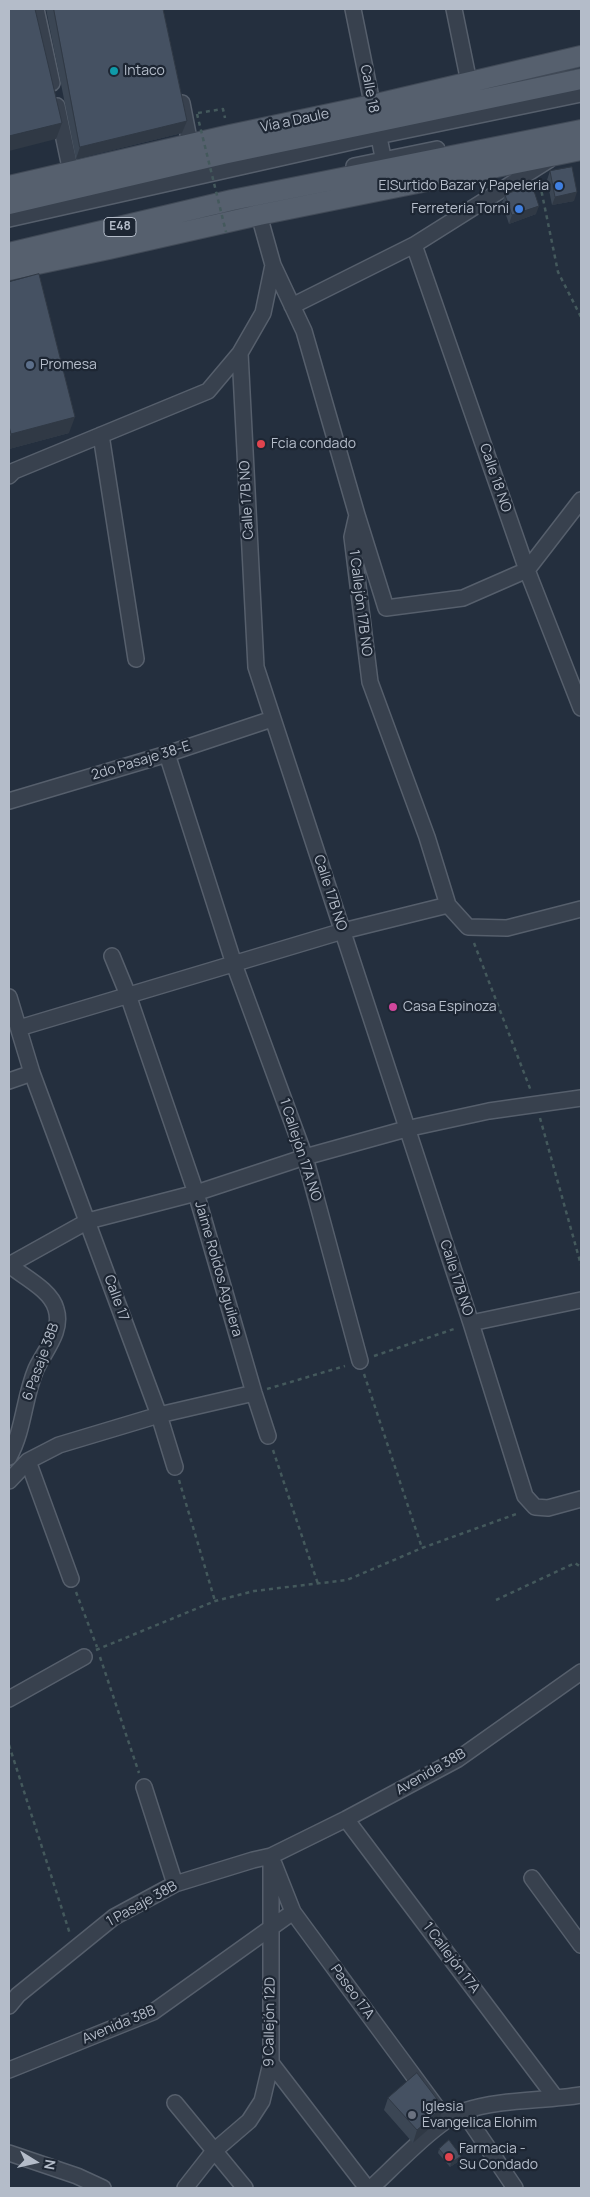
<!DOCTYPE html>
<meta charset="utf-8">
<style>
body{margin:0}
#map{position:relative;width:590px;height:2197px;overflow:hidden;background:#242f3e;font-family:Manrope,sans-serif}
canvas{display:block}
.frame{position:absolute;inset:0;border:10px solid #b4bcc9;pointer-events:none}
.north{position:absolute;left:10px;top:2137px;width:50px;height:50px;-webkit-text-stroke:4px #1d2633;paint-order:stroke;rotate:100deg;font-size:14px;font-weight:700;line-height:20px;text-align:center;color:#b4bcc9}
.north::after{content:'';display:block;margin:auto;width:18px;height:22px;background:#b4bcc9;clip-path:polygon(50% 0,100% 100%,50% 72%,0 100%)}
</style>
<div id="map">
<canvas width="590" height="2197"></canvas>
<div class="frame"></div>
<div class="north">N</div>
</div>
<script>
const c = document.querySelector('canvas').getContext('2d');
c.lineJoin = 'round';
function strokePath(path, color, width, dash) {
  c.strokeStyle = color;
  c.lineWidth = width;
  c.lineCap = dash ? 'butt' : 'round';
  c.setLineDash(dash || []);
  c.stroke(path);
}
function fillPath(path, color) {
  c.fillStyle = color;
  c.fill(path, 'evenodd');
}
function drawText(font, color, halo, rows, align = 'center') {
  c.font = font + ' Manrope,sans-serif';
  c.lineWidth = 4.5;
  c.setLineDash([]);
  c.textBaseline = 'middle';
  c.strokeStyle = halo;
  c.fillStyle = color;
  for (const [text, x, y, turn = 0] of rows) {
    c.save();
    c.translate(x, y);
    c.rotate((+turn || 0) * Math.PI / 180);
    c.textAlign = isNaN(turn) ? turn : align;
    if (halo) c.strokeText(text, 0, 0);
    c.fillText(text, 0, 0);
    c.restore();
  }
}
const minor = new Path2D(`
 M36,9l16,74
 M353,9l32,158
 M454,9l17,83
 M182,103l8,41
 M57,106l14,66
 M354,166l83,-17
 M259,215l14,50 31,66 53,184 -5,22 18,145 57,155 21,68 20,22 39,1 74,-19
 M9,219l369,-83 203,-42
 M414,245l113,325 54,138
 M292,306l122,-61 135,-85
 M240,353l16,314 215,656 54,173 10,11 13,1 33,-9
 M101,435l35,224
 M9,476l5,-5 194,-80 32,-38 23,-40 10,-48
 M357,515l29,93 77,-10 64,-28 54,-70
 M167,754l67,210 71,193 55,204
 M9,801l158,-47 105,-35
 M112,956l16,39 68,198 58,200 14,43
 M9,997l23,76 127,342 16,52
 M19,1028l324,-97 105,-26
 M9,1081l23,-8
 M9,1265l79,-44 108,-28 109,-36 101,-28 83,-18 92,-13
 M9,1265c15,12 42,25 47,44 7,22 -11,41 -20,60 -12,28 -12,61 -27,88
 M471,1323l110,-23
 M28,1461l43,118
 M9,1481l19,-20 31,-16 100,-30 95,-22
 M9,1699l75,-42
 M144,1787l31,97
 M346,1819l209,278
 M274,1864l19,48 153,208
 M532,1878l49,67
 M9,2006l9,-11 96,-78 61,-33 78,-24 18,-4 75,-37 112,-60 123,-87
 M271,2063l96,125
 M9,2070l144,-58 140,-100
 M175,2103l70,85
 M463,2111l52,77
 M9,2153l68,23 26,12
 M185,2188l29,-37 35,-30 13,-20 9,-38v-207
 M371,2188c22,-20 68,-69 93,-77 36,-12 80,-10 117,-16`);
const major = new Path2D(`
 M9,186l221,-51 142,-30 209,-49
 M9,204l214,-50 358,-75
 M9,253l223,-53 349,-70
 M9,270l100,-21 150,-34 322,-65`);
strokePath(minor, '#565f6c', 18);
strokePath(major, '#414a57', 22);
strokePath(new Path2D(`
 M198,113l25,-4 2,9
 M540,184l18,88 23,45
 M474,943l57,148
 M540,1118l41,147
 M374,1356l83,-28
 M364,1374l58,174
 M267,1389l78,-23
 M273,1450l45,134
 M179,1480l36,121
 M76,1592l21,55
 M496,1600l79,-37 6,4
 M96,1650l119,-49 39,-10 93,-11 75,-32 97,-35
 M100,1657l39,116
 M9,1745l61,189`), '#44595c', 2.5, [4, 4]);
strokePath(minor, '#38414e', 15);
strokePath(major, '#56606e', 20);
strokePath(new Path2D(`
 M197,114l29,118`), '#44595c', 2.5, [4, 4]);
fillPath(new Path2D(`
 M46,9h117l24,112 -5,12 -106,26z
 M550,171l24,30 -22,4 -5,-25z
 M505,195l31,19 -27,10 -7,-21z
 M9,282l60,151 -60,16z
 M388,2098l55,9 -4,13 -26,23 -29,-33z
 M439,2149l22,7 -2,5 -9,6 -12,-14z`), '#3b4654');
fillPath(new Path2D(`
 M187,121l-5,12 -106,26 4,-12z
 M62,123l-6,16 -47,12v-15z
 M577,192l-3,9 -22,4 3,-8z
 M539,206l-3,8 -27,10 3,-9z
 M75,417l-6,16 -60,16v-9l2,-6z
 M443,2107l-4,13 -26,23 4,-13z
 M461,2156l-2,5 -9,6 1,-4z`), '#303945');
const building = new Path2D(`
 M9,9h26l27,114 -53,13z
 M54,9h109l24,112 -107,26z
 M572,167l5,25 -22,5 -5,-26z
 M532,185l7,21 -27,9 -7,-20z
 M39,274l36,143 -64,17 -2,-8v-144z
 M417,2073l26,34 -26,23 -29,-32z
 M449,2140l12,16 -10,7 -12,-14z`);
fillPath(building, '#455162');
strokePath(building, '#303945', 1);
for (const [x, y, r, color] of [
 [114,71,5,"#0f9aa8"],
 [559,186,5,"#3f7fe0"],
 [519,209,5,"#3f7fe0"],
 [30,365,5,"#5c6f8a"],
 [261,444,5,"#e0444e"],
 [393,1007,5,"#d1479c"],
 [412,2115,5,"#6b7280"],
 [449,2157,5,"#e0444e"]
]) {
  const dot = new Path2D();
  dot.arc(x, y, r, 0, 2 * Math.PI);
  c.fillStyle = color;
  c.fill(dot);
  strokePath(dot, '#1d2633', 2);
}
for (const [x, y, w] of [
 [120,227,32]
]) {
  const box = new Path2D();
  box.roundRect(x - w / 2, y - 9.5, w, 19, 4);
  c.fillStyle = '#1d2633';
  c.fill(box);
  strokePath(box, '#b4bcc9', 1);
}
drawText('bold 12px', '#b4bcc9', null, [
 ["E48",120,227]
]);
drawText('14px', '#b4bcc9', '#1d2633', [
 ["Intaco",124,71],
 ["ElSurtido Bazar y Papeleria",549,186,"right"],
 ["Ferreteria Torni",509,209,"right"],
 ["Promesa",40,365],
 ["Fcia condado",271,444],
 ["Casa Espinoza",403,1007],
 ["Iglesia",422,2107],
 ["Evangelica Elohim",422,2123],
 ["Farmacia -",459,2149],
 ["Su Condado",459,2165]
], 'left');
drawText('14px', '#b4bcc9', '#1d2633', [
 ["Calle 18",369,89,79],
 ["Vía a Daule",295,121,-12],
 ["Calle 18 NO",495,478,71],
 ["Calle 17B NO",247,500,-93],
 ["1 Callejón 17B NO",360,603,83],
 ["2do Pasaje 38-E",141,761,-17],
 ["Calle 17B NO",330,893,72],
 ["1 Callejón 17A NO",300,1150,72],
 ["Jaime Roldos Aguilera",218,1269,74],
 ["Calle 17B NO",456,1278,72],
 ["Calle 17",116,1298,70],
 ["6 Pasaje 38B",41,1362,-70],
 ["Avenida 38B",431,1772,-30],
 ["1 Pasaje 38B",142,1904,-29],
 ["1 Callejón 17A",451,1958,53],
 ["Paseo 17A",352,1992,54],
 ["9 Callejón 12D",270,2022,-89],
 ["Avenida 38B",119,2025,-23]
]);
</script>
